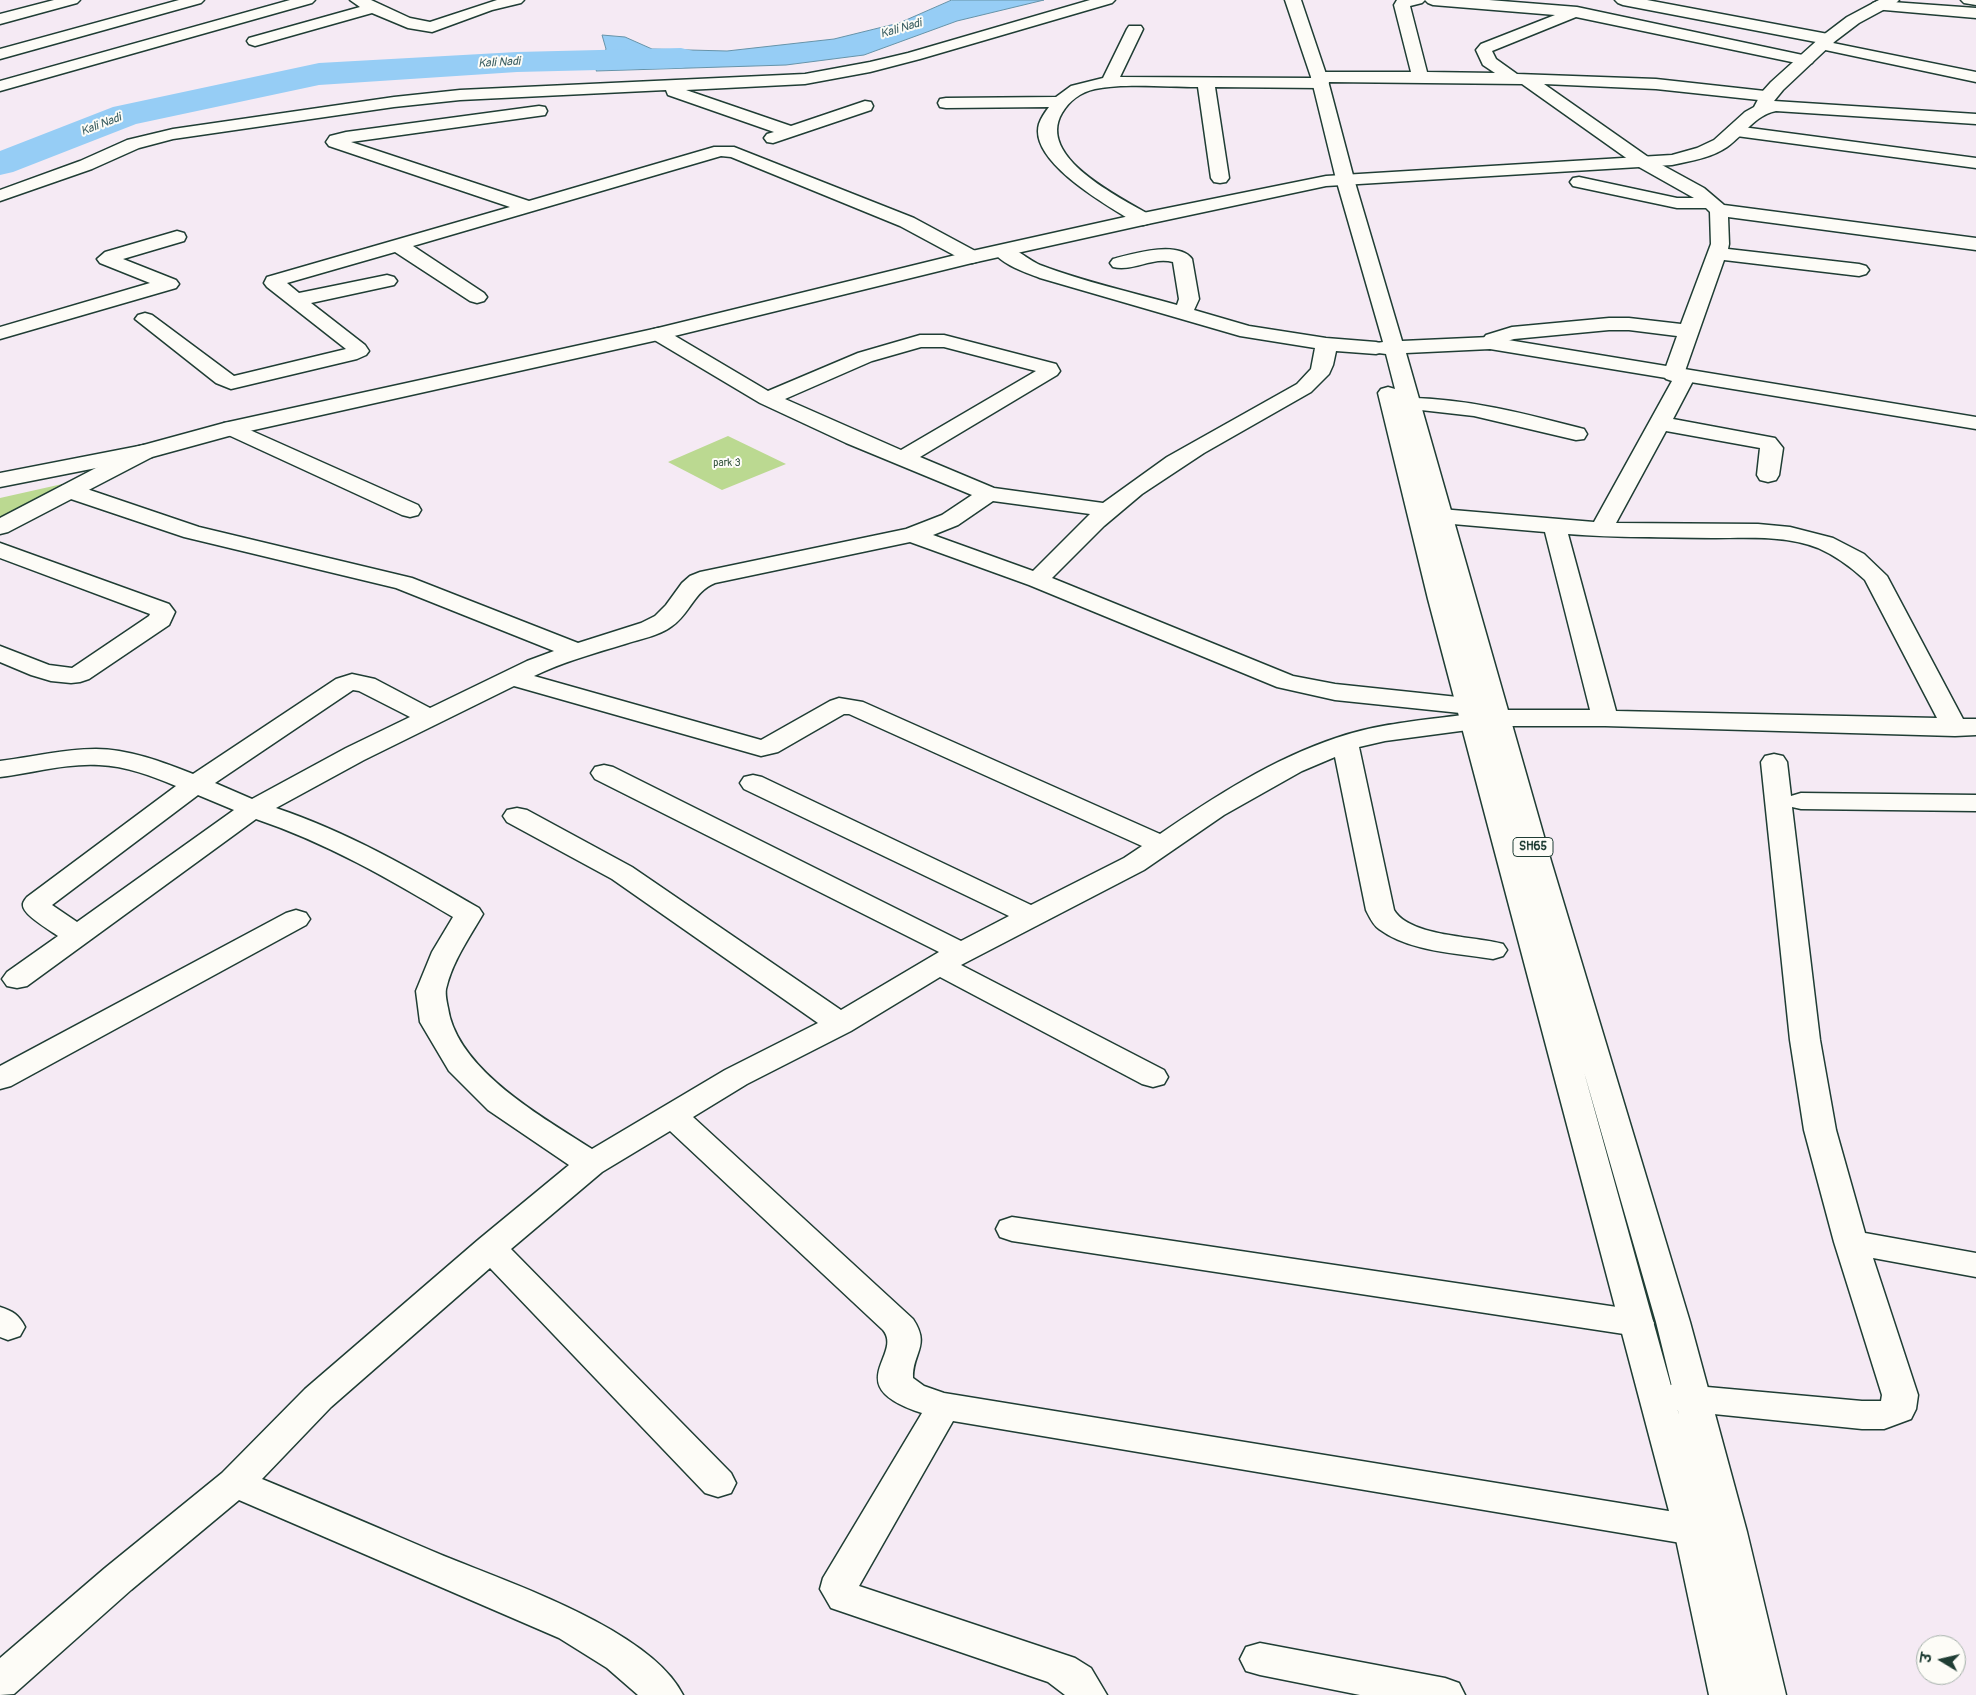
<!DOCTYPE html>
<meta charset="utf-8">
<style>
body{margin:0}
#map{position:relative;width:1976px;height:1695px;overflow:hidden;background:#f5eaf4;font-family:Pangolin,"Playpen Sans Deva",sans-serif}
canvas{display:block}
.north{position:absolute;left:1916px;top:1635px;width:50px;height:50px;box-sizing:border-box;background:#fdfcf7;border:1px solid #a4b0a9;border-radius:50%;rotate:279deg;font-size:14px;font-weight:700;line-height:20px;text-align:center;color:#1f3d34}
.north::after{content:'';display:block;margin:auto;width:18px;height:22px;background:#1f3d34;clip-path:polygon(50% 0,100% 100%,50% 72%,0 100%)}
</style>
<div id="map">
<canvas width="1976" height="1695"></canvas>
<div class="north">उ</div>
</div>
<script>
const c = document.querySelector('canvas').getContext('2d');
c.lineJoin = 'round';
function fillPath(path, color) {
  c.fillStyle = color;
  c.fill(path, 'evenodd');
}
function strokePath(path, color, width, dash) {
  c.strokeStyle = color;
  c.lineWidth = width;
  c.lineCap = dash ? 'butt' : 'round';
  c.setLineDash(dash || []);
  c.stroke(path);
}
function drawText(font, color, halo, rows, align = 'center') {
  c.font = font + ' Pangolin,sans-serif';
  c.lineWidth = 4;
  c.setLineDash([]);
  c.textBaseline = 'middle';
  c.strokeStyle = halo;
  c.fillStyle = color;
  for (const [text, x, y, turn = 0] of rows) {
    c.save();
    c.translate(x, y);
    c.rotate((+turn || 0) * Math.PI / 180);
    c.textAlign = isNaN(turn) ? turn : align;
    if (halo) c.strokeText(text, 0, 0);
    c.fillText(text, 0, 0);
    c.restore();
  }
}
fillPath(new Path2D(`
 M728,436l58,28 -64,26 -54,-28z
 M98,476l-98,47v-25z`), '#bbd991');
const water = new Path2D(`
 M952,0h92l-87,21 -93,34 -78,10 -190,6 10,-22 -4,-14 23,2 27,12 75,2 107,-12 65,-16z`);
fillPath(water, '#96cdf5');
strokePath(water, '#6693a8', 1);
fillPath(new Path2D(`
 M681,48l12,3 5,7 -5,7 -12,3 -164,4 -198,13 -183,39 -123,48 -13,3v-24l113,-44 206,-44 198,-11z`), '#96cdf5');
const minor = new Path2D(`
 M54,0h26l-3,3 -77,21v-10z
 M179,0h25l-3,3 -201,56v-10z
 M290,0h25l-3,3 -312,88v-10z
 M350,0h21l39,18 20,4 67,-22h27l-3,3 -29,7 -60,22 -24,-4 -36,-15 -117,33 -6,-2 -2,-3 2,-3 111,-31z
 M1090,0h25l-3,3 -192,56 -50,13 -65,12 -119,6 105,36 74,-25 6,1 2,4 -2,4 -98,33 -6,-1 -3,-4 3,-4 7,-2 -106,-37 -2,-5 -206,10 -66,7 -221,32 -34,9 -47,21 -92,32v-11l80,-29 47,-21 46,-11 221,-32 66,-7 345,-16 65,-12 38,-9z
 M1397,0h28l-3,3 -12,3 17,66 68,1 -12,-8 -7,-15 5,-6 74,-29 -122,-10 -5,-2 -3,-3h64l88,7 235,50 2,3 -2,3 -6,2 -230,-48 -84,34 4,8 21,15 139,5 118,13 2,4 -2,4 -6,1 -112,-12 -112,-5 107,75 53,29 20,17 252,33v12l-248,-33 1,27 -1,5 131,15 7,2 3,4 -3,4 -7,2 -135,-16 -39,111 7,2 3,4 -22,42 102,19 8,10 -4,27 -3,5 -8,2 -8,-2 -3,-5 3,-27 -94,-17 -50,92 142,1 32,3 43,11 31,16 23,22 76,143h13v16l-21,1 -350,-10h-107l-113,15 -26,6 35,163c16,27 81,26 109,34l4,6 -4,6 -10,3c-36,-6 -83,-7 -114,-30 -6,-4 -10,-13 -13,-19l-31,-153 -33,14 -78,44 -80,55 -183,95 203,105 4,7 -4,7 -11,3 -11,-3 -202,-107 -89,54 -104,53 -54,33 220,202c18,27 -1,34 0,59l11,8 20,7 749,122 13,5 6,10 -6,10 -13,5 -740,-124 -94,165 216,72 16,10 16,27h-42l-17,-13 -217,-74 -11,-19 3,-11 99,-165c-84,-27 -18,-58 -39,-83l-213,-199 -68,41 -91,77 220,224 5,10 -5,10 -13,4 -13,-4 -215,-225 -159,139 -69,72c61,25 121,51 182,77 66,27 207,74 239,139h-45l-31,-27 -48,-30 -320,-138 -108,90 -117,104 -14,1v-37l105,-90 117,-95 83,-84 173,-149 91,-75 -81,-55 -39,-39 -29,-49 -4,-31 16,-39 21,-35c-64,-38 -126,-74 -197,-98l-229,167 -10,2 -10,-2 -5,-7 5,-7 51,-36c-8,-6 -37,-22 -35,-32 0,-2 3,-6 4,-7l149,-111c-24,-10 -50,-20 -77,-21 -33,-2 -66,8 -99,12v-16c32,-4 64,-12 96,-12 32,0 67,13 97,25l143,-95 16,-5 23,5 55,29 97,-47 27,-10 -158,-63 -212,-51 -122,-41 -3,-5 3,-5 8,-2 8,2 121,41 213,51 166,65 63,-20 14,-7 11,-11 16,-22 8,-7 10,-4 206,-43 36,-14 30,-20 -126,-52 -86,-40 -109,-65 -3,-4 3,-4 7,-2 7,2 103,61 90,-38 62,-18h24l112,29 4,7 -3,4 -137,82 74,31 109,15 64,-46 130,-73 14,-15 4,-21 -75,-12 -200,-58c-15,-6 -38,-13 -47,-27l2,-4c17,-4 31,12 45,18 44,17 91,27 137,40l2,-6 -6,-37c-20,-6 -40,10 -60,5l-3,-4 3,-4c19,-5 65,-19 79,0l7,40 -5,11 55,16 77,12 50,4 7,2 3,4 -3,4 -7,2 -40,-3 -3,14 -4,9 -18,18 -107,61 -62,41 -38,32 -52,52 241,98 42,8 151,16 9,3 4,5 -2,2h93l-45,-178 -104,-9 -8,-2 -3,-5 3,-5 8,-2 153,13 78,-141 -6,-2 -3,-4 14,-39 -48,-6h-20l-95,9 -14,4 -3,4 -7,2 -7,-2 -3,-4 6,-8 26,-8 97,-9h20l52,6 30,-80 -1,-32 -4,-4h-29l-104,-22 -3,-4 3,-4 6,-1 98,21h17l-55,-31 -117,-83 -193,-2 -2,5 -6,1 -106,-1 14,91 -3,4 -6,1 -6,-1 -3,-4 -13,-91c-30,0 -75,-4 -103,2 -14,3 -26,12 -33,24 -26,44 57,84 88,102l2,4 -2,4 -7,2 -7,-2c-26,-16 -108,-61 -97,-99 2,-6 6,-12 10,-17l-103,1 -6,-1 -2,-4 2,-4 6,-1 110,-1 15,-11 32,-8 24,-49 2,-3h12l2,3 -23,48 191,1 2,-4 6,-2h92l-17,-67zM921,347h23l92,24 -135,79 -116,-51 87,-38zM993,501l97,13 -57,57 -100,-36 25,-10zM1568,534c48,4 96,3 145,4 34,0 73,-3 105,10 18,8 33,19 47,32l72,138 -321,-7zM910,542l119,43 248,102 58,13 135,14c-45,6 -91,9 -134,24 -63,21 -122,59 -176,96l-297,-132 -24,-4 -9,3 -69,39 -227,-64c29,-14 61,-23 91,-32 15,-5 34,-8 47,-18 18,-12 22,-35 43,-43zM514,686l247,70 17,-4 66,-38h5l293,132 -18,12 -93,47 -269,-128 -9,-2 -9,2 -4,6 4,6 265,127 -48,25 -348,-174 -9,-2 -9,2 -4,6 4,6 344,173 -98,58 -209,-143 -105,-57 -10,-2 -10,2 -4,6 4,6 105,57 206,144 -93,47 -133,79c-48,-31 -135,-79 -144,-141 -1,-5 -3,-13 -2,-19 6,-27 23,-51 37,-75l-4,-6c-66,-38 -131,-76 -203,-100l88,-48zM353,690l6,1 51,26 -64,31 -94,51 -37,-16zM198,795l36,15 -157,112 -25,-17z
 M1615,0h32l181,34 6,2 2,3 -3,4 143,29v10l-160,-34 -2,-3 2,-3 -193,-37 -5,-2z
 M1878,1l98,7v10l-103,-9 -3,-3 3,-3z
 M539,106l6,1 2,4 -2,4 -194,27 178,59 185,-54h20l180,71 65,35 3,4 -3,4 -7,2 -7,-2 -65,-35 -169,-69 -10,-1 -308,90 71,47 3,4 -3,4 -7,2 -7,-2 -75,-49 -108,31 12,10 88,-18 7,2 3,4 -3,4 -83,18 54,42 4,6 -3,4 -9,4 -126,30 -15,-6 -81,-64 3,-4 7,-2 7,2 82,61 112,-27 -79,-62 -3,-4 3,-6 243,-70 -181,-61 -3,-4 4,-6 16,-4z
 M1735,126l241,32v10l-247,-33 -3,-4 3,-4z
 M177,231l7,2 2,4 -2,4 -61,18 53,21 3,4 -3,4 -176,51v-12l150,-44 -50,-20 -3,-4 8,-7z
 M1410,398c60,1 116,16 174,31l3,5 -3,5 -8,1 -102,-24 -71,-8 -4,-4 4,-4z
 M232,422l186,83 3,5 -3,5 -8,2 -8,-2 -178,-82 -3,-5 3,-5z
 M144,445l8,2 3,5 -3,5 -152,30v-14z
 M0,543l169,61 6,8 -6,13 -80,54 -9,3 -9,1 -20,-2 -20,-6 -31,-13v-16l49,19 23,3 77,-52 1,-2 -150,-56z
 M1774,754l9,2 4,6 4,34 10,-3 175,2v16l-175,-2 -9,-2 28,233 16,90 29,103 111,20v24l-103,-19 45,137 -2,14 -5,10 -27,10h-22l-188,-19 -13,-4 -5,-9 5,-9 13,-4 188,17h19l1,-6 -48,-153 -30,-112 -14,-90 -29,-278 4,-6z
 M296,910l10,3 4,6 -4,6 -295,161 -11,3v-23l286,-153z
 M1012,1217l625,93 12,4 5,9 -5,9 -12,4 -625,-95 -12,-4 -4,-8 4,-8z
 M0,1307c13,4 19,8 25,20l-5,9 -12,4 -8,-3z
 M1260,1643l185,35 14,5 6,12h-105l-100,-20 -14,-4 -6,-12 6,-12z`);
const tertiary = new Path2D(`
 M1879,0h20l-3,3 -37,20 -25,19 -51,48 -9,11 202,13v10l-200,-13c-21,4 -32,24 -49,36 -16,11 -37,14 -55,18l-346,21 -183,39 -171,38 -314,77 -422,94 -84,23 -144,75 -8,2v-16l136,-71 88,-24 434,-95 314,-77 171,-38 183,-37 346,-21 25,-7 17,-8 31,-28 9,-5 8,-15 9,-10 51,-46 25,-19z
 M1961,0h15v5l-12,-2z`);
const primary = new Path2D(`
 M1285,0h16l26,77 27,102 48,162 88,-4 486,80v12l-486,-80 -84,4 145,508 139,461 57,210 39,163h-77l-35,-165 -246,-931 -50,-206 3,-4 7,-2 7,2 -9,-35 -15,-2 -3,-4 3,-4 12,-2 -47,-163 -25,-102zM1584,1072l72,250 23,93z`);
strokePath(minor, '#1f3d34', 3);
strokePath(tertiary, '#1f3d34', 3);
strokePath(primary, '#1f3d34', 3);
fillPath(minor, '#fdfcf7');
fillPath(tertiary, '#fdfcf7');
fillPath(primary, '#fdfcf7');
drawText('11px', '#3e5c47', '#fdfcf7', [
 ["park 3",727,463]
]);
drawText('italic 12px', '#3d6164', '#fdfcf7', [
 ["Kali Nadi",901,29,-16],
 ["Kali Nadi",499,63,-3],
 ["Kali Nadi",101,125,-21]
]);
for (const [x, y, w] of [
 [1533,847,40]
]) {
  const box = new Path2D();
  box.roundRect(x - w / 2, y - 9.5, w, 19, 4);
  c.fillStyle = '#fdfcf7';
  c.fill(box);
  strokePath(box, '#1f3d34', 1);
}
drawText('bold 12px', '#1f3d34', null, [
 ["SH65",1533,847]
]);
</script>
